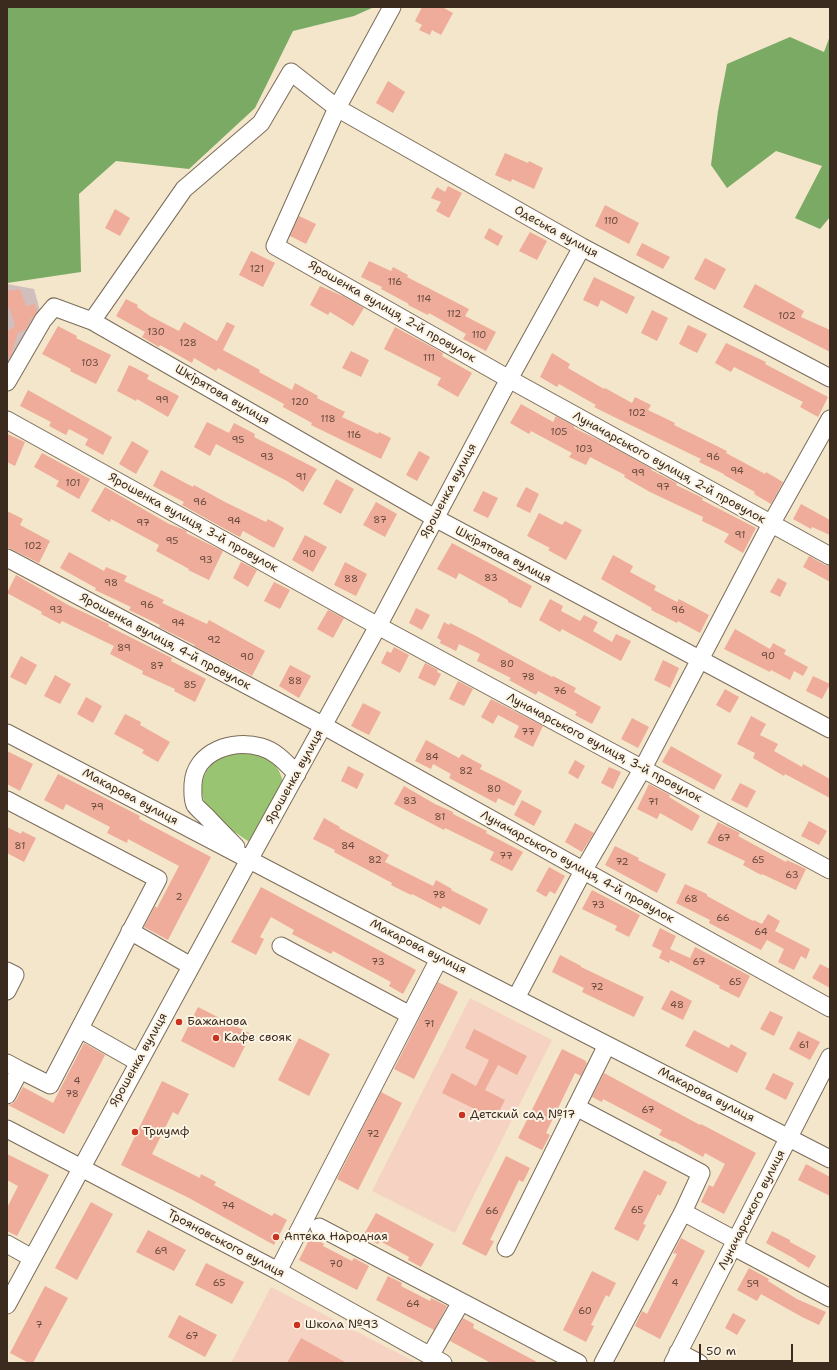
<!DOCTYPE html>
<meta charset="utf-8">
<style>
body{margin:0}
#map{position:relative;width:837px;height:1370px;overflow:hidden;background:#f3e6ca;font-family:"Shantell Sans",sans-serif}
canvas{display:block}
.frame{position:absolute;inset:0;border:8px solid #3b2a1e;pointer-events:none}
.scale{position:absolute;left:699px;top:1344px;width:94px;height:18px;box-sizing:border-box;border:2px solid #3b2a1e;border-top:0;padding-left:5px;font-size:12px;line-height:14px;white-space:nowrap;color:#3b2a1e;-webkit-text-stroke:3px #fcf5e5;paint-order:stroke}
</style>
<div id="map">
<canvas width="837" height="1370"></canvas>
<div class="frame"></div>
<div class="scale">50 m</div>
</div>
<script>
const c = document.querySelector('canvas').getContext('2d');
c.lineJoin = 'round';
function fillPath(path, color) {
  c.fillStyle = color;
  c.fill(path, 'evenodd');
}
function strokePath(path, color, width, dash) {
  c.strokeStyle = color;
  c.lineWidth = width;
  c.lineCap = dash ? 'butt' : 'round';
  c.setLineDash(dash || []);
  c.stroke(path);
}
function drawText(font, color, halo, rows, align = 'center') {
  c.font = font + ' "Shantell Sans",sans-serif';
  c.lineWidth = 4;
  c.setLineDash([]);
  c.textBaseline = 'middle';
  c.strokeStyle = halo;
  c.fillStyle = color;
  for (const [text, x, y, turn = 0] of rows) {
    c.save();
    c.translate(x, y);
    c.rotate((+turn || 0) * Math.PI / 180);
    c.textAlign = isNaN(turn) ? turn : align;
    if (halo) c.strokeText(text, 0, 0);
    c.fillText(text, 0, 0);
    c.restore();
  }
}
fillPath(new Path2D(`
 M470,998l82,42 -97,193 -83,-42z
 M271,1287l146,76h-186z`), '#f6d2c3');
fillPath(new Path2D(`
 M7,284l27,5 7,25 -34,54z`), '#d1bfbd');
fillPath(new Path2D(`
 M239,751c22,5 38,6 44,31l-32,61c-15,-10 -30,-19 -41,-33 -16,-17 -7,-45 14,-55 4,-2 10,-2 15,-4z`), '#99c471');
fillPath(new Path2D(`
 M7,7h367l-20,9 -61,15 -38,77 -66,61 -73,-8 -37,33 2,78 -74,11z
 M830,36v181l-10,12 -25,-11 27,-52 -46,-15 -49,37 -16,-23 7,-54 9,-47 63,-27 34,15z`), '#7aaa63');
fillPath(new Path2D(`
 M422,7h20l11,6 -12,22 -9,-5 -2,5 -11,-5 3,-5 -7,-4z
 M388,81l17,11 -12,21 -17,-10z
 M505,153l23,10 1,-2 14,7 -9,21 -22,-10 -1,3 -16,-7z
 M448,186l14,7 -13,25 -13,-7 5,-9 -10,-4 6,-11 8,5z
 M605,205l34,18 -10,21 -34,-18z
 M115,209l15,9 -10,18 -15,-8z
 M299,216l17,8 -10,20 -16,-8z
 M489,228l14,8 -5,10 -14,-8z
 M530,232l17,9 -10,19 -18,-9z
 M642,243l28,14 -7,12 -27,-14z
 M251,251l24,12 -12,24 -24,-12z
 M705,258l21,11 -11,21 -21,-11z
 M369,261l22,10 2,-4 15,8 -1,2 62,32 -4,7 31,16 -10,19 -23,-12 3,-5 -37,-21 -1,2 -20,-10 1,-1 -28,-15 1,-2 -21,-10z
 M594,277l41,20 -8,17 -26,-14 -3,7 -15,-7z
 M755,284l49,27 -3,6 29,13v22l-87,-45z
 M320,286l25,11 19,11 -11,18 -23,-14 -2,3 -18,-10z
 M20,289l6,17 9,-2 2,8 -4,6 -3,1v3l-5,8 -7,3 -7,22 -4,6v-29l8,-6 -5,-18 -3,2v-19z
 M126,299l12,6 -1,2 13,9 29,15 5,-9 33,19 10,-19 8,4 -12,24 37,20 -1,2 33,18 3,-7 23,13 -1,2 28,14 -3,5 36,17 1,-2 12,6 -10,21 -70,-34 1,-2 -29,-16 1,-3 -66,-36 -2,3 -22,-13 -2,5 -32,-18 -1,2 -17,-10 3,-5 -29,-16z
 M652,310l16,8 -11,23 -16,-8z
 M688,325l19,9 -10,19 -18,-9z
 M58,326l19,10 -1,2 35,17 -15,29 -26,-13 1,-2 -29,-15z
 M395,327l48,26 -1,3 30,17 -14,24 -21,-12 4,-7 -57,-29z
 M726,343l40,19 -1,2 63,33 -10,20 -18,-10 3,-5 -69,-35 -3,5 -16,-9z
 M351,351l18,9 -8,17 -19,-9z
 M552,353l18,11 -2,4 36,21 1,-1 27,15 3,-6 16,8 -3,5 27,13 -1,2 53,26 -1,2 39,21 1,-2 17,10 -12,22 -17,-10 1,-2 -31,-17v-1l-25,-12 2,-3 -89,-43 -18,-9 2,-2 -37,-21 -2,3 -17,-10z
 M129,365l20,10 -2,4 32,17 -11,21 -31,-18 -1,2 -19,-10z
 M28,390l84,47 -9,18 -18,-10 3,-6 -19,-10 -3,6 -17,-9 2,-4 -31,-16z
 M521,404l32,18 3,-6 18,10v2l33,16 45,25 -1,1 26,13 -1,2 27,13 -1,2 54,28 -13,25 -19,-11 5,-8 -27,-13 1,-4 -53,-25 -26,-15 1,-2 -35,-18 -4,8 -17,-8 3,-4 -41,-22 -2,3 -19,-11z
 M207,422l22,11 5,-10 21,11 -1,3 63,32 -14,23 -16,-11 -71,-37 -6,12 -16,-9z
 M7,434l18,8 -10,24 -8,-4z
 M132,441l17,10 -13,23 -17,-10z
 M419,451l11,6 -13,24 -11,-6z
 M42,453l48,26 -11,20 -23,-13 3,-5 -25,-14z
 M161,470l32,17 1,-2 31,17 41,20 2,-3 16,9 -10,20 -31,-17 -3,6 -6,-3 -52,-29 2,-3 -31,-16z
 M336,479l18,10 -13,25 -18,-10z
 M105,487l64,37 16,6 2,1 -1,2 37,18 -14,29 -21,-10 1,-1 -33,-18 3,-6 -48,-26 -1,3 -19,-11z
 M526,487l13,7 -9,19 -14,-7z
 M483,491l15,7 -10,20 -15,-7z
 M376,502l21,12 -12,23 -22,-12z
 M801,504l29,16v15l-18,-8 -1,2 -18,-10z
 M7,511l16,8 -3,6 30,16 -11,22 -32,-16z
 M539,513l23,12 3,-4 17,9 -16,30 -18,-10 2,-2 -23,-12z
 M305,535l22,12 -14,25 -21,-12z
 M452,543l80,43 -11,22 -13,-6v-2l-49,-27 -3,6 -19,-10z
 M69,552l35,19 2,-4 21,9 -3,5 40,19 -2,3 45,21 2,-4 56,31 -13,25 -58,-30 1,-1 -36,-18 1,-2 -31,-15 2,-3 -36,-17 1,-2 -36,-20z
 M613,555l20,11 -3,6 26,14 -2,4 23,12 2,-3 30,16 -9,18 -22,-12 -1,2 -26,-13 1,-2 -51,-29z
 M809,556l16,9 5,1v16l-27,-15z
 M241,562l16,8 -9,17 -15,-9z
 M345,562l22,12 -11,22 -22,-11z
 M16,575l54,31 39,18 -1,2 64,32 -1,3 35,18 -11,23 -21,-11 1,-2 -33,-15 1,-3 -33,-17 4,-8 -52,-25 -2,3 -19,-10 1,-2 -35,-19z
 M778,578l9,5 -7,14 -10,-5z
 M274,582l16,8 -10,19 -16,-8z
 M550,599l13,7 -2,5 19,10 4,-6 14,7 -5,9 19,11 4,-8 15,7 -10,20 -59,-32 -2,3 -21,-12z
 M416,608l14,7 -8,15 -13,-7z
 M328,610l16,8 -11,20 -16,-9z
 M444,622l5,3 1,-2 24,12 78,42 1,-1 23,12 -2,4 27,15 -9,17 -17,-9 2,-3 -39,-21 -2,4 -27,-15 2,-2 -34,-17 3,-7 -21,-10 -3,7 -16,-8 1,-3 -4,-2z
 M735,629l35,20 3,-6 13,7 -2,4 24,13 -5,9 -9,-5 -4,9 -19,-10 -1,2 -46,-23z
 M394,647l15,8 -9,18 -19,-10 6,-12 4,2z
 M21,656l16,9 -11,20 -16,-8z
 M663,660l16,8 -9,20 -16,-8z
 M425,663l13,7 -1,2 4,2 -6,12 -17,-8z
 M290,665l21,11 -12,22 -20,-12z
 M55,675l16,9 -11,20 -16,-8z
 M813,676l17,8 -8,15 -16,-8z
 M458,681l15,8 -9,17 -15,-7z
 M725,689l14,8 -9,16 -14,-8z
 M86,697l16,9 -9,17 -16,-9z
 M491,699l52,27 -10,21 -19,-10 5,-11 -21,-11 -5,9 -12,-7z
 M363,703l18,9 -12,23 -18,-9z
 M125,714l16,8 -1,3 30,17 -12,20 -16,-9 2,-3 -30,-16z
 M751,716l15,8 -6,11 18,9 -4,7 28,16 1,-3 27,15v19l-45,-24 -1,2 -31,-18 2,-5 -18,-9z
 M632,718l17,9 -11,21 -17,-9z
 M426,740l33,18 3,-4 20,11 -2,4 26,13 16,9 -8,15 -16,-8 -2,5 -47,-25 2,-4 -18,-10 -2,5 -16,-8z
 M671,746l51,29 -8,15 -52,-28z
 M7,751l26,13 -13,27 -13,-7z
 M575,760l10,6 -7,13 -10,-6z
 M348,766l16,8 -7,15 -16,-8z
 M609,767l12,5 -8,17 -12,-6z
 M58,774l82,42 -1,3 72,38 -43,83 -24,-13 11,-21 2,2 22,-42 -51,-27 -1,4 -20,-10 3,-6 -44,-23 -3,6 -19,-10z
 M740,783l16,8 -9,17 -16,-8z
 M649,784l21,11 -1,2 31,19 -8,15 -32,-18 -3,6 -20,-10z
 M404,786l31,18 18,8v2l34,17 -1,2 37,19 -11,19 -22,-11 4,-8 -49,-24 -1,2 -50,-26z
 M522,800l20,11 -8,15 -20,-11z
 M324,818l16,9 -1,1 50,27 -4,7 48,24 3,-6 16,9 -1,1 37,19 -8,16 -37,-19 -2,3 -29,-15 -1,1 -20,-10 1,-2 -58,-31 1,-2 -22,-11z
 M809,821l18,10 -8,14 -18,-9z
 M718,822l22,11 -2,3 48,26 1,-2 19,9 -10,21 -34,-16 -1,1 -18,-10 2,-4 -38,-18z
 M575,823l19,10 -12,19 -17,-10z
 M7,827l14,7 1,-3 14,7 -12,24 -17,-9z
 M615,846l24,12 -1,2 28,14 -9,19 -52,-28z
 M549,867l16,9 -10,18 -5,-3 -4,6 -10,-6z
 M685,884l22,10v2l46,25 1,-1 8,4 6,-10 12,7 -5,10 35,18 -4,10 -5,-3 -7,14 -16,-8 6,-13 -17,-9 -6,10 -52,-27 1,-3 -34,-17z
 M261,887l155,83 -13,24 -14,-8 2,-4 -58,-31 -2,3 -39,-20 2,-4 -23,-13 -11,20 4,2 -8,16 -25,-13z
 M592,890l48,25 -11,22 -14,-7 2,-4 -35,-17z
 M660,928l16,8 -6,13 20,9 5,-11 55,29 -11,22 -20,-10 1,-2 -50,-26 -1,3 -10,-5 3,-7 -10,-5z
 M560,955l21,11v1l63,30 -10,20 -52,-25 2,-4 -32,-16z
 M820,964l10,5v19l-18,-10z
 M438,982l20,10 -44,87 -20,-10z
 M671,990l21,11 -9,19 -22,-11z
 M198,1007l53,27 -17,34 -53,-27z
 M770,1011l13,6 -9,19 -14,-7z
 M474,1029l53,27 -10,19 -19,-10 -13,25 20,10 -10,19 -53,-26 10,-20 24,13 13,-26 -24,-12z
 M694,1030l35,18 2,-4 16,9 -10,20 -52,-27z
 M798,1031l22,11 -10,18 -21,-11z
 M299,1038l31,16 -21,42 -31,-16z
 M84,1043l21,12 -41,79 -56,-29 4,-1 4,-4 7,-13 30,16z
 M562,1049l24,12 -1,1 2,1 -6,13 -6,-3 -29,60 4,2 -8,15 -24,-12z
 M604,1073l96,52 1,-1 55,29 -32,61 -23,-12 8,-17 4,2 12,-23 -20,-11 -2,4 -29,-16v1l-15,-7 3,-5 -59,-31 -1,3 -10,-5z
 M773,1073l21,10 -8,17 -21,-11z
 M162,1081l27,13 -11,21 -5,-3 -21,42 48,24 1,-4 15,8 -2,3 58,31 2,-3 13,7 -13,25 -85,-47 -68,-33z
 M381,1092l21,11 -44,87 -21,-11z
 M7,1154l42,21 -32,61 -10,-5v-23l11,-22 -11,-6z
 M506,1156l24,12 -7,14 -4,-2 -29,60 4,1 -8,15 -24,-12z
 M806,1164l24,13v19l-32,-16z
 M644,1170l23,12 -7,14 -2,-2 -15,30 3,1 -8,16 -24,-12z
 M91,1202l22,12 -36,66 -22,-12z
 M376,1213l58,31 -13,23 -13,-7 1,-3 -29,-16 -2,3 -15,-8z
 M148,1230l38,20 -12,21 -38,-19z
 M772,1231l18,9v2l26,14 -7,12 -12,-7v-1l-31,-17z
 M311,1236l13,8 -1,2 29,15 2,-3 15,8 -12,24 -58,-30z
 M681,1238l24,13 -45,88 -25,-13 7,-15 5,3 30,-60 -4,-1z
 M206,1263l38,19 -12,22 -37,-19z
 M749,1268l20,11 -1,2 29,18 29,13 -7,13 -17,-8 -41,-23 -4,7 -20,-11z
 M592,1271l24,12 -7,14 -3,-2 -15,30 3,1 -8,16 -23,-12z
 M388,1276l14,7 -1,3 29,15 1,-3 16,8 -13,24 -58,-30z
 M45,1286l23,12 -35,65h-4l-19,-10z
 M733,1313l13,7 -9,15 -12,-7z
 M179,1315l38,20 -12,22 -37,-20z
 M463,1318l11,6 -1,4 66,35h-48l-41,-22z
 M301,1338l46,25h-60z`), '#efac9a');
const minor = new Path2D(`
 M392,7l-55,101 -62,138 234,133 321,177
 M92,321l92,-132 77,-66 30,-51 46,36 245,139 248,131
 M7,382l36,-62 11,-13 38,14 343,197 395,211
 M7,420l371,206 452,244
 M7,558l317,168 506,282
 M7,733l432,226 391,200
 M7,800l151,79 -108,206 -30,-15 -13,25
 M236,847c-10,-10 -20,-20 -30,-31 -3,-3 -8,-7 -11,-11 -3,-6 -2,-14 -2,-21 2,-33 40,-45 68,-37 15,4 25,16 36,27
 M130,931l61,35
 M281,946l129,69
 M7,971l8,4 -8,16
 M516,998l67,-127 60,-103 128,-244 59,-105
 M80,1029l58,33
 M7,1063l13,7
 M576,1107l125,66 -18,39 -80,151
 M7,1129l271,142 165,92
 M683,1212l54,29
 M319,1227l259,136
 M7,1244l25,14
 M734,1247l96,51
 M506,1248l101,-203
 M278,1271l161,-312
 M7,1305l242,-445 129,-234 131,-247 73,-132
 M678,1352l21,11
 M430,1356l31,-54
 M673,1363l157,-306`);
strokePath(minor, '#7b6c5a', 19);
strokePath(minor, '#fff', 17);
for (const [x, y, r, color] of [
 [179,1022,4,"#c8321e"],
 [216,1038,4,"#c8321e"],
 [462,1115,4,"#c8321e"],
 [135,1132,4,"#c8321e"],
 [276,1237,4,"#c8321e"],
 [297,1325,4,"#c8321e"]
]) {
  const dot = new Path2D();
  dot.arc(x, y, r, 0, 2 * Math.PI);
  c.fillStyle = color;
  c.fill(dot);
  strokePath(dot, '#fcf5e5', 1.5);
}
drawText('10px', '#684a3d', null, [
 ["110",611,221],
 ["121",257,269],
 ["116",395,282],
 ["114",424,299],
 ["112",454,314],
 ["102",787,316],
 ["130",156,332],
 ["110",479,335],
 ["128",188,343],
 ["111",429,358],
 ["103",90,363],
 ["99",162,400],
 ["120",300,402],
 ["102",637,413],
 ["118",328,419],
 ["105",559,432],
 ["116",354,435],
 ["95",238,440],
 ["103",584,449],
 ["93",267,457],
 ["96",713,457],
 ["94",737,471],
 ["99",638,473],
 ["91",301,477],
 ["101",73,483],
 ["97",663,487],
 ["96",200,502],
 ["87",380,520],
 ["94",234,521],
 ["97",143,523],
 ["91",740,535],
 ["95",172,541],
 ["102",33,546],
 ["90",309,554],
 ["93",206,560],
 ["83",491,578],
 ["88",351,579],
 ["98",111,583],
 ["96",147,605],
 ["93",56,610],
 ["96",678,610],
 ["94",178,623],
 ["92",214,640],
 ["89",124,648],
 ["90",768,656],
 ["90",247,657],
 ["80",507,664],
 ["87",157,666],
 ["78",528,677],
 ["88",295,681],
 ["85",190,685],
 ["76",560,691],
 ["77",528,732],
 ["84",432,757],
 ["82",466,771],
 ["80",494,789],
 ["83",410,801],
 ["71",653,802],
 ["79",97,807],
 ["81",440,817],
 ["67",724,838],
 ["81",20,846],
 ["84",348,846],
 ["77",506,856],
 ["82",375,860],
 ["65",758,860],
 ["72",622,862],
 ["63",792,875],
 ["78",439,895],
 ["2",179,897],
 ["68",691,899],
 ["73",598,905],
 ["66",723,918],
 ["64",761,932],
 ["73",378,962],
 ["67",699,962],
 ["65",735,982],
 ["72",597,987],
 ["48",677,1005],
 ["71",429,1024],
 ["61",804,1045],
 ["4",77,1081],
 ["78",72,1094],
 ["67",648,1110],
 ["72",373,1134],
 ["74",228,1206],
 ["65",637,1210],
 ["66",492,1211],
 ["69",161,1251],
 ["70",336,1264],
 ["65",219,1283],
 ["4",675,1283],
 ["59",753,1284],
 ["64",413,1304],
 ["60",585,1311],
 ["7",39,1325],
 ["67",192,1336]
]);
drawText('12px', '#3b2a1e', '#fcf5e5', [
 ["Одеська вулиця",556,232,29],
 ["Ярошенка вулиця, 2-й провулок",392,312,30],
 ["Шкірятова вулиця",222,395,30],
 ["Луначарського вулиця, 2-й провулок",669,468,29],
 ["Ярошенка вулиця",449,491,-62],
 ["Ярошенка вулиця, 3-й провулок",193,523,29],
 ["Шкірятова вулиця",503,555,28],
 ["Ярошенка вулиця, 4-й провулок",165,642,28],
 ["Луначарського вулиця, 3-й провулок",604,748,28],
 ["Ярошенка вулиця",295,777,-61],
 ["Макарова вулиця",130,797,28],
 ["Луначарського вулиця, 4-й провулок",577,867,29],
 ["Макарова вулиця",418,947,27],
 ["Ярошенка вулиця",139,1060,-61],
 ["Макарова вулиця",706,1095,27],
 ["Луначарського вулиця",752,1210,-63],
 ["Трояновського вулиця",226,1244,28]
]);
drawText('12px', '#3b2a1e', '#fcf5e5', [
 ["Бажанова",187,1022],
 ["Кафе свояк",224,1038],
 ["Детский сад №17",470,1115],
 ["Триумф",143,1132],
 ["Аптека Народная",284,1237],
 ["Школа №93",305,1325]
], 'left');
</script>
